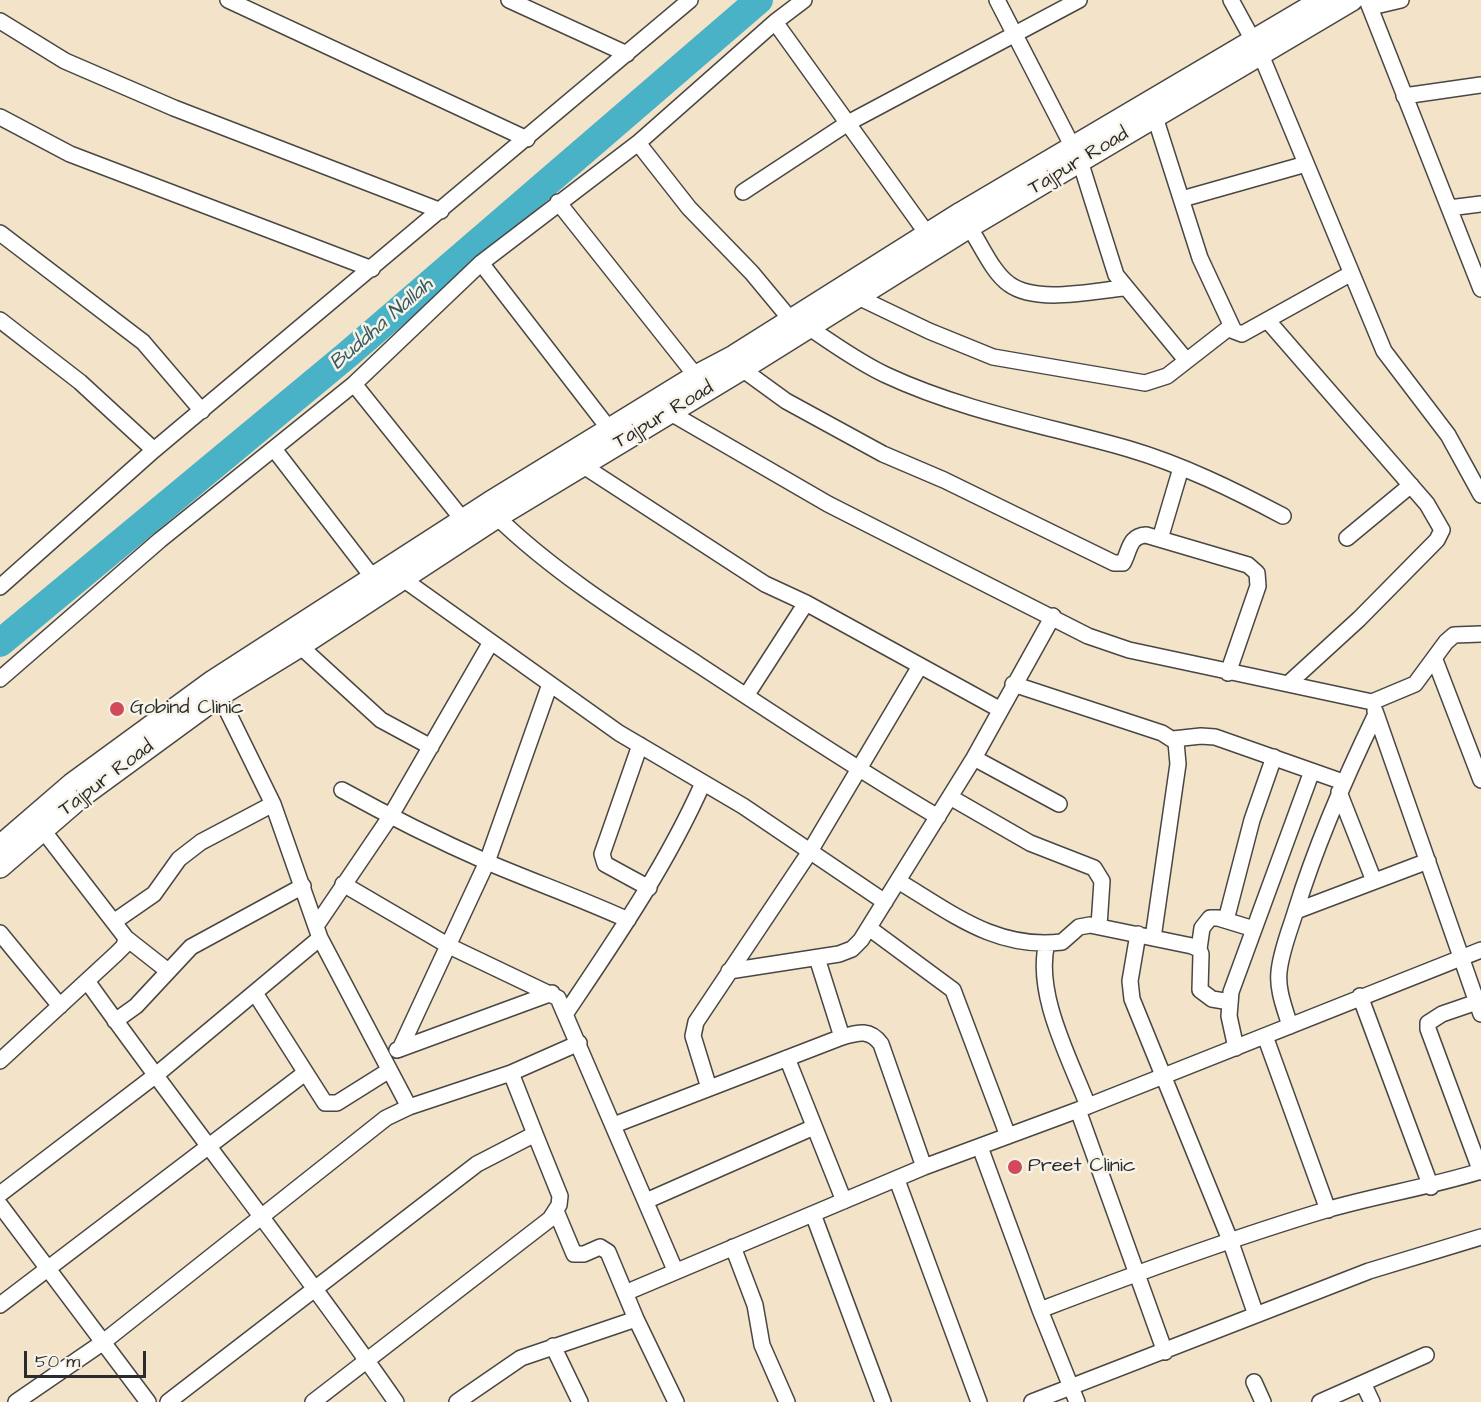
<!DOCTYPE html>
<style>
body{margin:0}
#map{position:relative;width:1481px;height:1402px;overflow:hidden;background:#f3e3c9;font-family:"Architects Daughter",sans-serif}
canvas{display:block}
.scale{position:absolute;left:24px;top:1351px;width:122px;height:27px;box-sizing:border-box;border:3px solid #2b2b2b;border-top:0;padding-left:8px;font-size:18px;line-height:21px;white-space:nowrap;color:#2b2b2b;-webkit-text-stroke:4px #f7f3e8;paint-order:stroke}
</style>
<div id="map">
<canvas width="1481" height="1402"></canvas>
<div class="scale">50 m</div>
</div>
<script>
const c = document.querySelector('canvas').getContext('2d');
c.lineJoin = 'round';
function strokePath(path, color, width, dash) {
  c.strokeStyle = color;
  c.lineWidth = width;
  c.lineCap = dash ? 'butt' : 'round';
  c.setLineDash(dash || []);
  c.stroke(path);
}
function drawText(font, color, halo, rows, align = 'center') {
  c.font = font + ' "Architects Daughter",sans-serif';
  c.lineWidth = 5;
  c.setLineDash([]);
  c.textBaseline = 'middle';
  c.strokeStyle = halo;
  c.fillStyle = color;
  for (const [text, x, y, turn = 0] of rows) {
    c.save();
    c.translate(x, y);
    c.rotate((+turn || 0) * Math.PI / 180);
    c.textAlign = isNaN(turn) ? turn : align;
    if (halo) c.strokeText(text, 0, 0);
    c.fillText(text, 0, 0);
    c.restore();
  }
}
strokePath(new Path2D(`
 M0,643l347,-288 412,-355`), '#49b2c7', 28);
const street = new Path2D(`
 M228,0l299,139
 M509,0l118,54
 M997,0l83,161 36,114 70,85
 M1231,0l30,55 123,296 64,84 33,60
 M1367,0l114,289
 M1371,7l30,-7
 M0,21l65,40 109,47 267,103
 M775,22l153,213
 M1404,96l77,-11
 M0,117l70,37 302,115
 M1155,117l45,141 34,73 8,3 108,-60
 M638,143l51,65 63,65 39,47
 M743,192l105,-69 231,-123
 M1182,199l124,-35
 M558,202l138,174
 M1449,208l32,-4
 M969,227c12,17 23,45 40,57 27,20 84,7 115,4
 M0,233l143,109 59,69
 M481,263l129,167
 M858,297l71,34 64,26 152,26 22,-7 63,-49
 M0,320l80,62 74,68
 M1268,321l159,183 15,26 -5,10 -78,79 -70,64
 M808,327c26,17 50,35 78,48 77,36 162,51 243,74 54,16 105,41 154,67
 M742,369l44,32 97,53 61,26 170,83h9c7,-13 6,-27 23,-28l102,30 9,8 1,13 -30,87
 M354,384l109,136
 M669,412l159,92 260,132 41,14 243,52 43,-18 31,-42 8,-7 27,-1
 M274,449l100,130
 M582,465l183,119 41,19
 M497,517c60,58 133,103 202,148 79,52 158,104 239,152
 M1347,538l64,-53
 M1160,539l21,-71
 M403,579l216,154 124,73 142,96
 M0,587l154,-137 536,-450
 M300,646l81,74 50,27
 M1435,660l46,120
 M0,679l160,-139 194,-156 127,-121 157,-120 137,-121 29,-22
 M1013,684l149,49 14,9 2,22 -25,174
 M746,696l60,-93 193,106
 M1375,711l106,303
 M1173,739l28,-3 14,1 128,45
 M640,745l-38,109 3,10 44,24
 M974,758l85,46
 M342,790c47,26 95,50 145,72 47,20 95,37 141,58
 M1339,792l35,89
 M950,797l80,46 64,25 8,13 -3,45
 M898,881c54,32 98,69 164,61l17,-15 11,-2 102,21 7,3 2,5 -1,36 12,9 18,3
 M343,884l106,62 109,52 117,272
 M1296,911l132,-50
 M1226,920l26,-100 22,-63
 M115,921l39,-27 25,-35 22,-17 72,-38
 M316,926l74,-109 101,-175
 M869,928l84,62 55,146
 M0,933l60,73
 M1138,934l-8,47 2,18 98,241 26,75
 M126,938l42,33
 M320,938l89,169
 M1047,943c-13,50 23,116 41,163
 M1199,949l3,-21 8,-10h8l36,11
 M817,958l25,79
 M729,971l110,-17 13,-5 9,-9 113,-182 79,-142
 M87,981c101,142 210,278 309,421
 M255,993l70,110h12l51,-32
 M1360,996l71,191
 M1477,1002l-35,12 -14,9v6l53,143
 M566,1013c51,-76 100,-147 137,-230
 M115,1021l21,-15 55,-59 112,-61
 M1290,1026c-5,-17 -13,-36 -11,-54 2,-21 11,-42 17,-62 21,-68 49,-132 80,-196
 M1265,1036l63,174
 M1236,1048l-7,-32 2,-24 81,-221
 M400,1049l87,-187 63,-178
 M397,1050l155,-57
 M787,1058l57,143
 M0,1061l116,-107 8,-8 2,-8 -84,-109
 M709,1088l-16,-52 3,-14 113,-169 111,-187
 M1078,1110l87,242
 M614,1125l228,-88c17,-5 28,-8 39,7l43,123
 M980,1147l60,163c94,-36 189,-71 286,-100 51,-15 104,-23 155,-39
 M897,1180l82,222
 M0,1194l156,-119 164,-137 -47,-134 -57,-116
 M646,1201l168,-74
 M0,1205l148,197
 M556,1211l18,43h10l16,-7 8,5 28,67 40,83
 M813,1214l70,188
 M733,1247l22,58 7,40 25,57
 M625,1293l299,-126 154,-57 403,-160
 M0,1305l305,-232
 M1040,1310l37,92
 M553,1346l27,56
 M1254,1382l9,20
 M1363,1383l9,19
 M16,1402l86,-59 284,-225 23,-11 102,-34 68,-30
 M168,1402l309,-238 58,-30 -24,-61
 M313,1402l237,-183 9,-14 1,-9 -25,-62
 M457,1402l64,-44 115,-39
 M1032,1402l337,-131 112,-34
 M1320,1402l106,-47`);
const secondary = new Path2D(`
 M0,846l72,-62 141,-103 276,-178 207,-127 38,-20 227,-143 361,-213
 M0,867l82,-71 138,-101 80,-49 197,-129 245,-148 227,-142 383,-227`);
strokePath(street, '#494743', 18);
strokePath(secondary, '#494743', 24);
strokePath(street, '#fff', 15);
strokePath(secondary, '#fff', 21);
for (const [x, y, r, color] of [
 [117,709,8,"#d1495b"],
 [1015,1167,8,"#d1495b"]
]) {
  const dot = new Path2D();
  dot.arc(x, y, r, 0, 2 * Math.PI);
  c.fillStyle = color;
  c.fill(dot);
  strokePath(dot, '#f7f3e8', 2);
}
drawText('20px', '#2b2b2b', '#f7f3e8', [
 ["Tajpur Road",1079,162,-31],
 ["Tajpur Road",664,416,-31],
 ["Tajpur Road",107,779,-37]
]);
drawText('20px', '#2b2b2b', '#f7f3e8', [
 ["Gobind Clinic",130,709],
 ["Preet Clinic",1028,1167]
], 'left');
drawText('italic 21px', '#365a62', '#f7f3e8', [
 ["Buddha Nallah",382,325,-41]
]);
</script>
